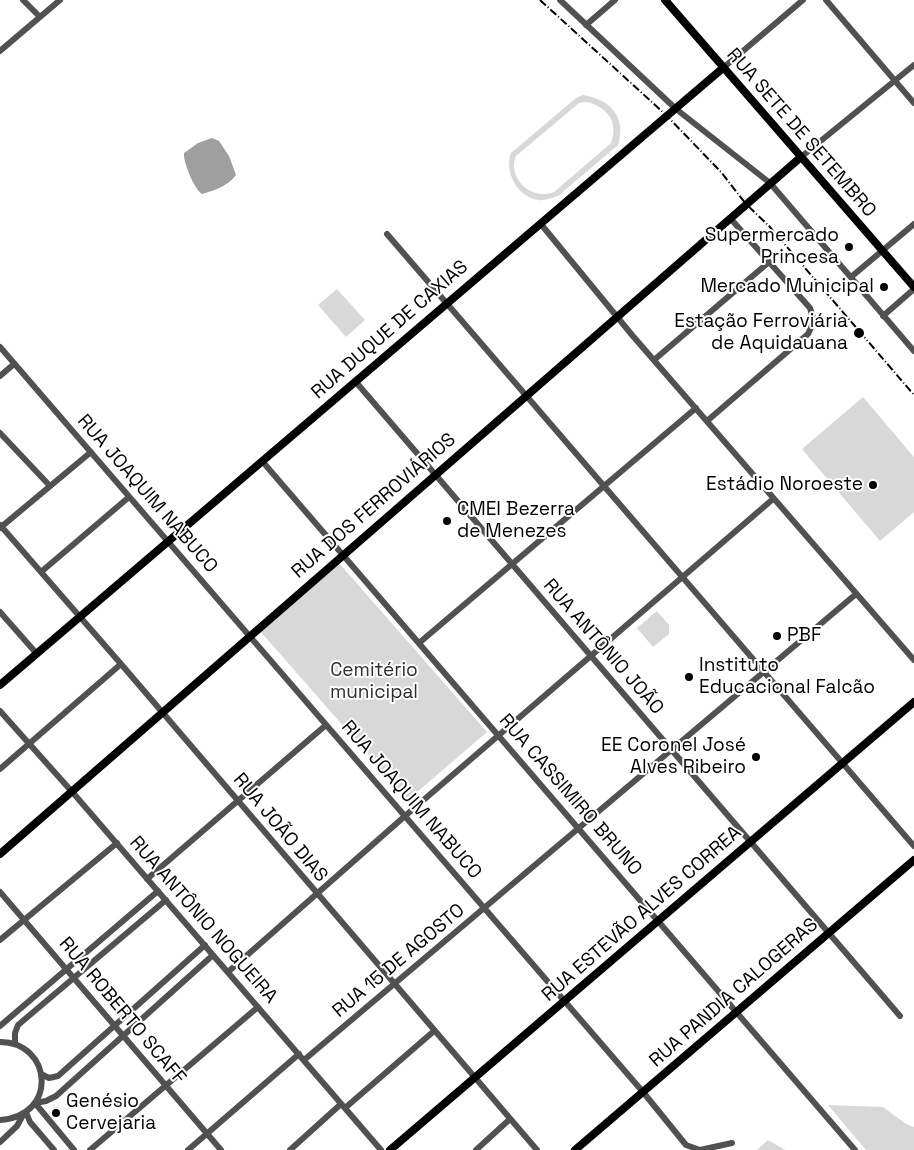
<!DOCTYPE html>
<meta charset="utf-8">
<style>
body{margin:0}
canvas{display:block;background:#fff}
</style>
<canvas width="914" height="1150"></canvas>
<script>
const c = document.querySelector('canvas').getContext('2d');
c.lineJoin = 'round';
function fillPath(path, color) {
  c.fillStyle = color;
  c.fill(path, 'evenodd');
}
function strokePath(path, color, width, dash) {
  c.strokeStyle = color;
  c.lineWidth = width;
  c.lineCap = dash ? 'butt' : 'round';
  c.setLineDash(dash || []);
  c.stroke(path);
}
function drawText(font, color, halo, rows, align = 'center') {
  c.font = font + ' "Space Grotesk",sans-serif';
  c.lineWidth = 4;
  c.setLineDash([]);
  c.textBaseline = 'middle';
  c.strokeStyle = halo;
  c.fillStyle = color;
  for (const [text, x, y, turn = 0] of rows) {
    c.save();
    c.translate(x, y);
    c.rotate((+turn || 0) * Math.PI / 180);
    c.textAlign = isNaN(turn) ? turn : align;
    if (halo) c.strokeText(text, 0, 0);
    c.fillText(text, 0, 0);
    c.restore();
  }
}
fillPath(new Path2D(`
 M583,95c27,4 44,22 35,50l-60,51c-7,2 -13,5 -20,4 -21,-3 -34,-29 -27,-47l65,-55zM587,102c20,5 32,20 24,41l-57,49c-23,9 -47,-14 -38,-36l63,-53z
 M337,289l28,31 -19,17 -28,-32z
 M863,397l51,60v55l-34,29 -78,-92z
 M339,563l148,169 -79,68 -148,-169z
 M657,611l12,14v9l-16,13 -16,-19z
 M828,1105l55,2 23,17 8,3v23h-48z
 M768,1140l17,10h-28z`), '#d8d8d8');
fillPath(new Path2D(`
 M212,138l7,3 10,15 7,19c-8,11 -21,15 -34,19 -8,-5 -19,-32 -18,-41l14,-10z`), '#9f9f9f');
strokePath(new Path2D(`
 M23,0l17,17
 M560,0l116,109 94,74 144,168
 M826,0l88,103
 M586,25l29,-25
 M0,51l60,-51
 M723,68l80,-68
 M801,157l113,-92
 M540,223l92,112 282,325
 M387,234l527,612
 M851,277l63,-53
 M883,316l31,-27
 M0,347l643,745 43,53 14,5 32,-7
 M654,360l115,-98
 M0,376l14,-12
 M355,381l545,635
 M707,421l101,-87 6,-13 -4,-13 -80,-90
 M0,433l50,53
 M262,461l593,689
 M0,525l121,139 416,486
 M0,528l91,-76
 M41,572l88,-75
 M0,612l37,42
 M419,643l277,-235
 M0,711l74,83 307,356
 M0,769l121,-105
 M147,879l179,-154
 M0,892l221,258
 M0,940l117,-97
 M228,972l177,-156 368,-317
 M0,1026l158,-135
 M0,1042c52,0 59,74 0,78
 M15,1044v-11l3,-8 148,-125
 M304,1060l552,-466
 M41,1074l8,4 9,-2 147,-131
 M345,1108l89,-77
 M26,1112l4,10 24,28
 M0,1142l17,-16 6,-11
 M74,1150l-39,-47 11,-2 10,-5 157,-141
 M90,1150l168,-143
 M188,1150l111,-96
 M290,1150l51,-46
 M476,1150l34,-31`), '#515151', 6);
strokePath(new Path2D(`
 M665,0l249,287
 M0,685l723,-617
 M0,854l801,-697
 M390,1150l524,-448
 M575,1150l339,-290`), '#000', 8);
strokePath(new Path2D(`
 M540,0l126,115 55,57 25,32 23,22 145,169`), '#000', 2, [8, 2.5, 1, 2.5]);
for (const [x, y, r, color] of [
 [849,247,5,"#000"],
 [884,287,5,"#000"],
 [859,333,6,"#000"],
 [873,485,5,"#000"],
 [447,521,5,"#000"],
 [777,636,5,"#000"],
 [689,677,5,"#000"],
 [756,757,5,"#000"],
 [56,1113,5,"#000"]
]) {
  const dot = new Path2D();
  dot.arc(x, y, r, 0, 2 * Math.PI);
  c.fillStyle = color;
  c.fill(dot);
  strokePath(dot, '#fff', 2);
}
drawText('19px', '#000', '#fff', [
 ["RUA SETE DE SETEMBRO",801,133,49],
 ["RUA DUQUE DE CAXIAS",390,330,-41],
 ["RUA JOAQUIM NABUCO",147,494,49],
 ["RUA DOS FERROVIÁRIOS",374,506,-41],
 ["RUA ANTÔNIO JOÃO",603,647,49],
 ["RUA CASSIMIRO BRUNO",570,795,49],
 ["RUA JOAQUIM NABUCO",411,800,49],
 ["RUA JOÃO DIAS",280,828,50],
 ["RUA ESTEVÃO ALVES CORREA",642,914,-41],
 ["RUA ANTÔNIO NOGUEIRA",203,920,49],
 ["RUA 15 DE AGOSTO",399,961,-40],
 ["RUA PANDIA CALOGERAS",734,993,-41],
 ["RUA ROBERTO SCAFF",122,1011,50]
]);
drawText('19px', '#000', '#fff', [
 ["Supermercado",839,236],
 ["Princesa",839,258],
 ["Mercado Municipal",874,287],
 ["Estação Ferroviária",848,322],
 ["de Aquidauana",848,344],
 ["Estádio Noroeste",863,485],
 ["CMEI Bezerra",457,510,"left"],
 ["de Menezes",457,532,"left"],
 ["PBF",787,636,"left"],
 ["Instituto",699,666,"left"],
 ["Educacional Falcão",699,688,"left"],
 ["EE Coronel José",746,746],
 ["Alves Ribeiro",746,768],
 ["Genésio",66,1102,"left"],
 ["Cervejaria",66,1124,"left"]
], 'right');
drawText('19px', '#2f2f2f', '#fff', [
 ["Cemitério",374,671],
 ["municipal",374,693]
]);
</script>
